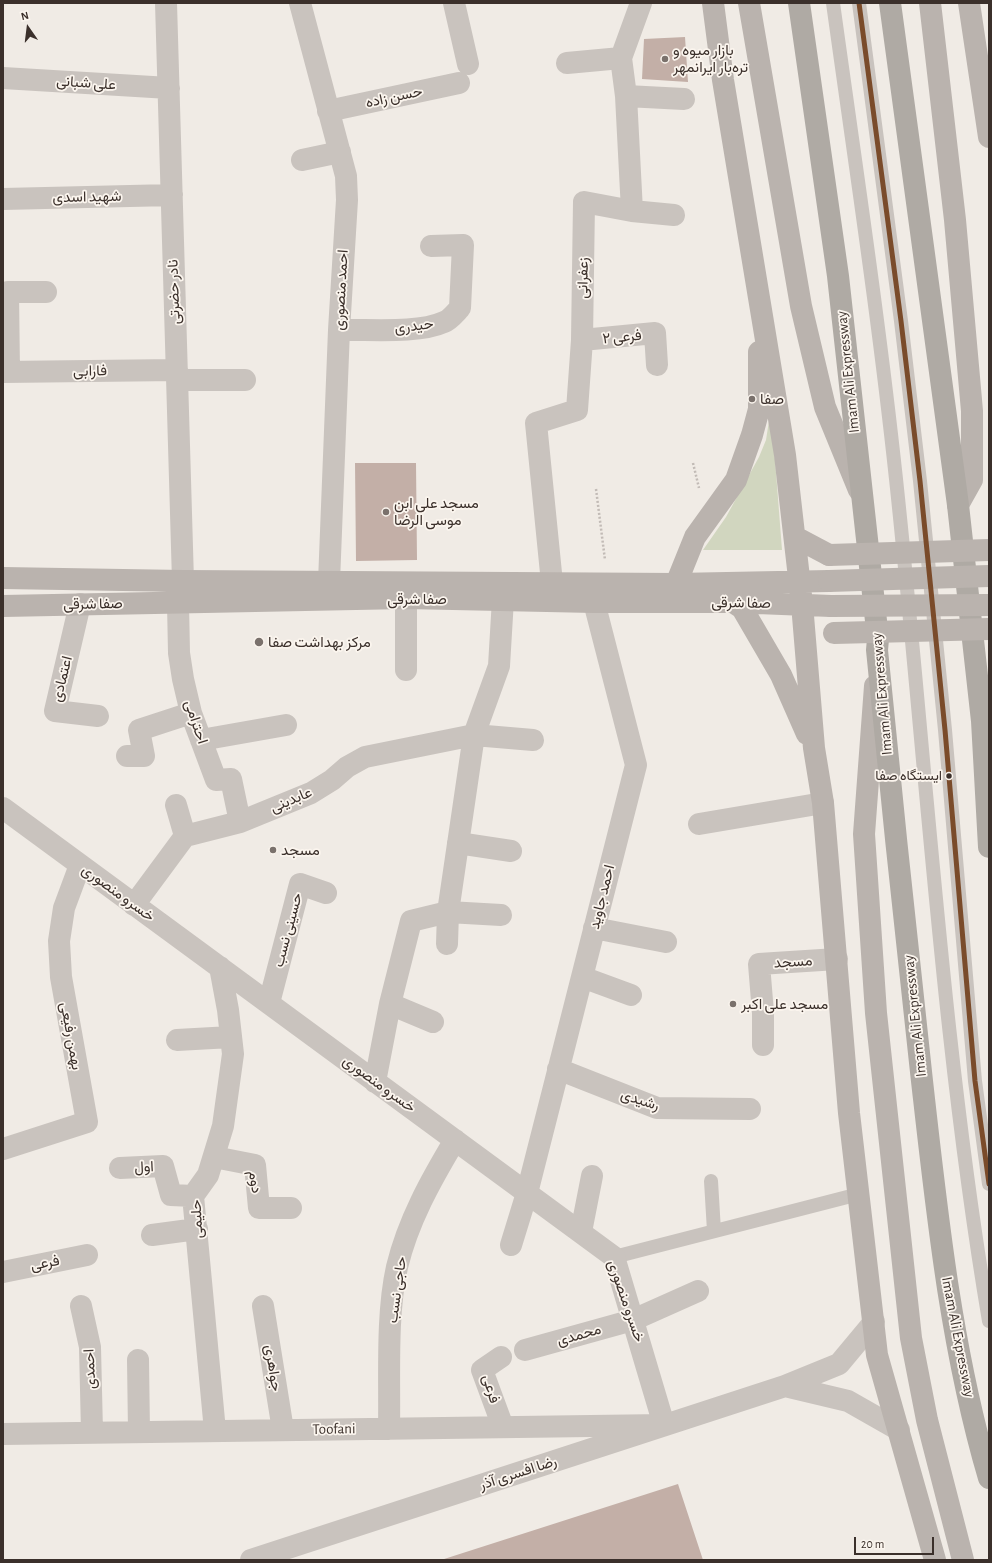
<!DOCTYPE html>
<meta charset="utf-8">
<style>
body{margin:0}
#map{position:relative;width:992px;height:1563px;overflow:hidden;background:#f0ebe5;font-family:"Alegreya Sans",sans-serif}
canvas{display:block}
.frame{position:absolute;inset:0;border:4px solid #3b302b;pointer-events:none}
.north{position:absolute;left:8px;top:8px;width:40px;height:40px;-webkit-text-stroke:3px #fbf5ee;paint-order:stroke;rotate:346deg;font-size:11px;font-weight:700;line-height:16px;text-align:center;color:#3b302b}
.north::after{content:'';display:block;margin:auto;width:14px;height:18px;background:#3b302b;clip-path:polygon(50% 0,100% 100%,50% 72%,0 100%)}
.scale{position:absolute;left:854px;top:1537px;width:80px;height:18px;box-sizing:border-box;border:2px solid #3b302b;border-top:0;padding-left:5px;font-size:12px;line-height:14px;white-space:nowrap;color:#3b302b;-webkit-text-stroke:3px #fbf5ee;paint-order:stroke}
</style>
<div id="map">
<canvas width="992" height="1563"></canvas>
<div class="frame"></div>
<div class="north">N</div>
<div class="scale">20 m</div>
</div>
<script>
const c = document.querySelector('canvas').getContext('2d');
c.lineJoin = 'round';
function fillPath(path, color) {
  c.fillStyle = color;
  c.fill(path, 'evenodd');
}
function strokePath(path, color, width, dash) {
  c.strokeStyle = color;
  c.lineWidth = width;
  c.lineCap = dash ? 'butt' : 'round';
  c.setLineDash(dash || []);
  c.stroke(path);
}
function drawText(font, color, halo, rows, align = 'center') {
  c.font = font + ' "Alegreya Sans",Vazirmatn,sans-serif';
  c.lineWidth = 3.5;
  c.setLineDash([]);
  c.textBaseline = 'middle';
  c.strokeStyle = halo;
  c.fillStyle = color;
  for (const [text, x, y, turn = 0] of rows) {
    c.save();
    c.translate(x, y);
    c.rotate((+turn || 0) * Math.PI / 180);
    c.textAlign = isNaN(turn) ? turn : align;
    if (halo) c.strokeText(text, 0, 0);
    c.fillText(text, 0, 0);
    c.restore();
  }
}
fillPath(new Path2D(`
 M771,408l11,142h-79l23,-33 33,-60 7,-17z`), '#d1d6bf');
fillPath(new Path2D(`
 M685,37l3,45 -46,-3 2,-40z
 M355,463h61l1,97 -61,1z
 M678,1484l25,76h-262z`), '#c3afa7');
strokePath(new Path2D(`
 M693,463l6,25
 M596,489l9,71`), '#c2bbb6', 2.5, [2, 2]);
strokePath(new Path2D(`
 M833,3c22,159 46,317 63,476 30,281 46,564 93,842
 M859,3l42,318 19,160 25,249 30,351 14,103
 M711,1181l3,50
 M614,1257l245,-63`), '#c9c3be', 14);
strokePath(new Path2D(`
 M166,3l17,578
 M300,3l46,173 1,24 -8,130 -10,252
 M454,3l14,61
 M567,63l54,-5
 M3,78l166,10
 M626,96l58,3
 M328,111l131,-28
 M302,160l38,-8
 M3,199l169,-4
 M632,211l42,4
 M339,330c29,-1 79,4 105,-8 6,-2 12,-10 16,-14l3,-63 -32,1
 M582,340l73,-7 2,32
 M3,372l174,-2
 M9,372l-1,-80h38
 M177,380h68
 M552,583l-16,-160 41,-13 5,-70 2,-138 48,9 -6,-115 -5,-38 20,-55
 M178,603l1,50 4,26 8,34 25,67 15,-1 9,43
 M80,604l-25,107 43,5
 M406,670v-72
 M201,740l85,-15
 M127,756h17l-5,-26 52,-17
 M176,805l9,31
 M3,808l611,449 50,168 -661,9
 M699,824l124,-21
 M458,843l53,8
 M134,905l51,-69 55,-14 71,-29 21,-13 15,-13 18,-10 109,-22 25,-69 4,-67
 M594,928l72,14
 M447,944l1,-32 53,3
 M582,977l49,18
 M269,1003l31,-119 26,9
 M390,1004l43,18
 M177,1040l54,-3
 M763,1045v-32l-4,-49 78,-5
 M558,1069l99,39 93,1
 M375,1082l15,-78 21,-83 37,-9 26,-177 59,5
 M3,1149l84,-27 -26,-145 -2,-36 5,-33 16,-43
 M214,1157l41,8 4,43h32
 M120,1168l43,-2 8,29 22,1
 M581,1232l11,-56
 M152,1235l45,-6
 M511,1245l16,-52 109,-428 -42,-163
 M3,1272l84,-17
 M81,1306l9,41 2,85
 M263,1306l20,124
 M874,1322l-35,42 -54,22 63,15 51,29
 M525,1350l108,-30 65,-29
 M501,1357l-19,13 21,57
 M138,1360l1,72
 M389,1429c1,-51 -3,-113 8,-162 11,-46 34,-87 58,-127
 M215,1431l-22,-235 15,-21 15,-49 10,-72 -5,-44 -8,-43
 M251,1560l534,-174`), '#c9c3be', 22);
strokePath(new Path2D(`
 M713,3l10,77 62,375 17,149 12,144 9,55 26,310 28,242 58,205
 M749,3l52,303 24,101 34,83
 M930,3l25,217 17,191v69l-14,25
 M969,3l20,134
 M795,537l34,18
 M3,578l180,3 493,3 153,-3
 M676,584l19,-47 41,-57 16,-45 7,-26v-57
 M733,602l9,6 39,67 26,59
 M3,606l403,-8 188,4h139l98,4
 M875,686l-11,148 12,179 35,325 16,82 36,140`), '#bab3ae', 22);
strokePath(new Path2D(`
 M799,3l39,273 40,363 -1,11c14,144 29,287 45,431 15,133 29,268 67,397
 M890,3l68,502 24,216 7,126`), '#afaaa4', 22);
strokePath(new Path2D(`
 M829,555l160,-5
 M829,581l160,-5
 M831,606l158,-1
 M834,633l155,-4`), '#bab3ae', 22);
strokePath(new Path2D(`
 M859,3l42,318 19,160 25,249 30,351 14,103`), '#7a4b2a', 5);
for (const [x, y, r, color] of [
 [665,59,4,"#7a716c"],
 [752,399,4,"#7a716c"],
 [386,512,4,"#7a716c"],
 [259,642,5,"#7a716c"],
 [949,776,3.5,"#3b302b"],
 [273,850,4,"#7a716c"],
 [733,1004,4,"#7a716c"]
]) {
  const dot = new Path2D();
  dot.arc(x, y, r, 0, 2 * Math.PI);
  c.fillStyle = color;
  c.fill(dot);
  strokePath(dot, '#fbf5ee', 1.5);
}
drawText('14px', '#3b302b', '#fbf5ee', [
 ["ایستگاه صفا",942,776]
], 'right');
drawText('15px', '#3b302b', '#fbf5ee', [
 ["بازار میوه و",673,50],
 ["تره‌بار ایرانمهر",673,67],
 ["صفا",760,399],
 ["مسجد علی ابن",394,503],
 ["موسی الرضا",394,520],
 ["مرکز بهداشت صفا",268,642],
 ["مسجد",281,850],
 ["مسجد علی اکبر",741,1004]
], 'left');
drawText('15px', '#3b302b', '#fbf5ee', [
 ["علی شبانی",86,83,4],
 ["حسن زاده",394,97,-12],
 ["شهید اسدی",87,197,-1],
 ["زعفرانی",583,278,-89],
 ["احمد منصوری",341,290,-87],
 ["نادر حضرتی",174,292,-92],
 ["حیدری",414,326,-7],
 ["فرعی ۲",622,337,-6],
 ["فارابی",90,371,-1],
 ["Imam Ali Expressway",848,372,-96],
 ["صفا شرقی",417,599],
 ["صفا شرقی",741,603,1],
 ["صفا شرقی",93,604,-1],
 ["اعتمادی",62,679,-76],
 ["Imam Ali Expressway",882,694,-95],
 ["احترامی",196,722,72],
 ["عابدینی",291,800,-23],
 ["خسرو منصوری",118,893,36],
 ["احمد جاوید",602,897,-76],
 ["حسینی نسب",288,930,-75],
 ["مسجد",793,962,-4],
 ["Imam Ali Expressway",915,1016,-96],
 ["بهمن رفیعی",71,1036,80],
 ["خسرو منصوری",379,1084,36],
 ["رشیدی",640,1100,18],
 ["اول",144,1167,-3],
 ["دوم",255,1182,81],
 ["حلیمی",197,1219,-93],
 ["فرعی",45,1263,-11],
 ["حاجی نسب",397,1290,-82],
 ["خسرو منصوری",626,1301,71],
 ["محمدی",579,1335,-16],
 ["Imam Ali Expressway",958,1337,79],
 ["جواهری",273,1368,81],
 ["احمدی",90,1369,-93],
 ["فرعی",491,1389,74],
 ["Toofani",334,1429,-1],
 ["رضا افسری آذر",518,1473,-18]
]);
</script>
